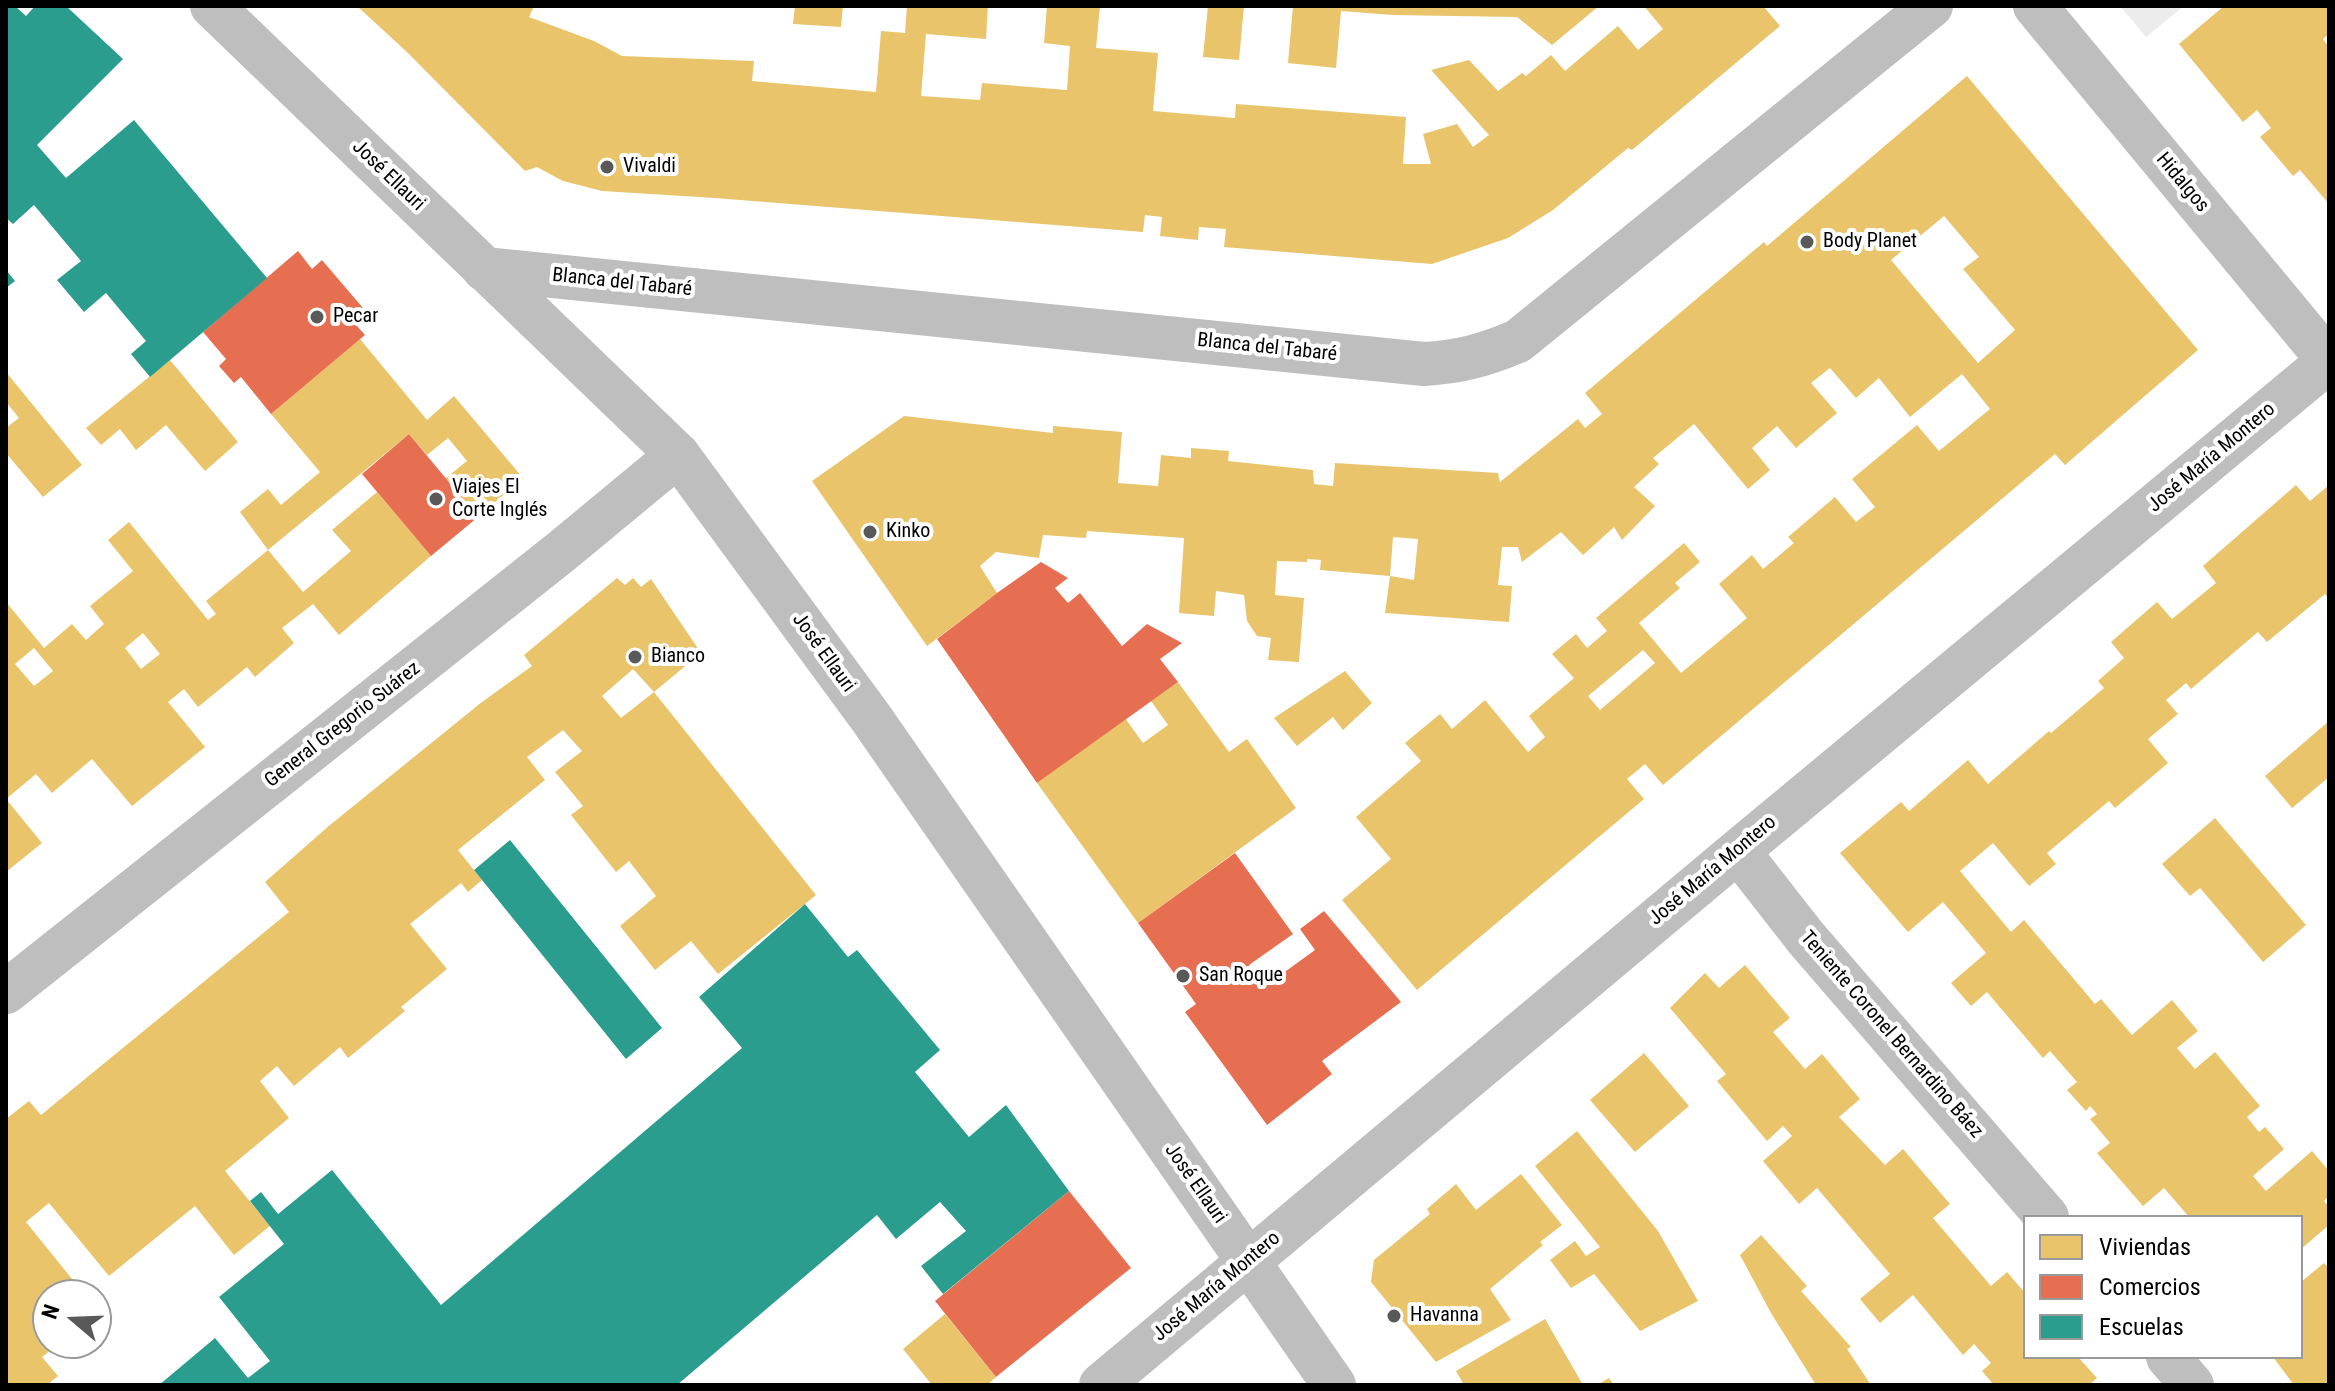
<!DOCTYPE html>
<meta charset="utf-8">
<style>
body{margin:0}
#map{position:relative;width:2335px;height:1391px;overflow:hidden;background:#fff;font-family:"Roboto Condensed",sans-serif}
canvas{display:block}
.frame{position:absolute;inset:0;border:8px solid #000;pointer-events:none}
.legend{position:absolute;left:2023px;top:1215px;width:280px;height:144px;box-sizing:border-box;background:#fff;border:2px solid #999;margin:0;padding:10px 14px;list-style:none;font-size:24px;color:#000}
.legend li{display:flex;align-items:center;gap:16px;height:40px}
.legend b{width:40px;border:2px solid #999}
.north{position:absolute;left:32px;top:1279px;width:80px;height:80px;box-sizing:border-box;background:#fff;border:2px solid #999;border-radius:50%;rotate:289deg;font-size:22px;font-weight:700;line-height:32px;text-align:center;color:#000}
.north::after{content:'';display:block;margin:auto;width:28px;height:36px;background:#595959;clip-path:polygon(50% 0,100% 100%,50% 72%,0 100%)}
</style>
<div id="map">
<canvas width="2335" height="1391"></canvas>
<div class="frame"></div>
<ul class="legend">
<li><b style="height:22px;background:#e9c46a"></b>Viviendas</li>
<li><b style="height:22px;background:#e76f51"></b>Comercios</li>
<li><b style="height:22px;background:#2a9d8f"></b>Escuelas</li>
</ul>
<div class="north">N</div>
</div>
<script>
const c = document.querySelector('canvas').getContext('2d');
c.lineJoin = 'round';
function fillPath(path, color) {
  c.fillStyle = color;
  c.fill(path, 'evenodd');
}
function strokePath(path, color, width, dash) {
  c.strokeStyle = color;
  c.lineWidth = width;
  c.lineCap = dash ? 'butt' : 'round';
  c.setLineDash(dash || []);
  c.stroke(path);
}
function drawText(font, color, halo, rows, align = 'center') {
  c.font = font + ' "Roboto Condensed",sans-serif';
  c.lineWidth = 8;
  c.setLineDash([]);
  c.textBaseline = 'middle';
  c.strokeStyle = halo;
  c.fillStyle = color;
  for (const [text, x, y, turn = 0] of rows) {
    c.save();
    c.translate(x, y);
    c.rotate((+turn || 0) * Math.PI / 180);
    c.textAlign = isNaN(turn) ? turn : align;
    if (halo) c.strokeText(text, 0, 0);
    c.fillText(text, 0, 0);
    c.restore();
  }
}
fillPath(new Path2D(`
 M2120,6h64l-38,31z`), '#ececec');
fillPath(new Path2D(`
 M357,6h177l-5,11 65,24 28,15 132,5 -2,20 124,11 5,-61 24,2 2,-27h81l-2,33 -60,-5 -5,62 59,4 2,-17 85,7 3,-44 -26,-3 3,-37h53l-4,42 62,5 -5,58 82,7 1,-14 170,13 -3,47h28l-8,-30 34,-10 16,23 16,-12 -58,-65 38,-10 29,31 24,-18 4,3 25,-21 14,16 53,-45 20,24 25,-21 -19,-23h119l17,20 -148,124 -4,-2 -75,62 -45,28 -76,26 -208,-17 2,-18 -27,-2 -1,13 -38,-4 2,-19 -17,-2 -2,17 -428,-34 -113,-7 -39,-10 -26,-14 -12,4 -117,-118z
 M795,6h48l-2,21 -48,-3z
 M1208,6h36l-5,54 -36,-3z
 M1293,6h306l-47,39 -35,-28 -124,-2 -52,-4 -5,57 -48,-5z
 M2224,6h105v28l-6,5 6,8v157l-29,-34 -7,6 -33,-39 11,-9 -14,-18 -14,12 -64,-78z
 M1967,76l231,274 -133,115 -10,-11 -392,331 -18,-21 -18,15 17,20 -227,191 -75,-90 49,-41 -35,-42 65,-56 -16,-18 35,-29 12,15 33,-29 43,52 17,-15 -16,-21 45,-38 -22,-24 24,-20 11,14 20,-17 -11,-13 88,-75 16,19 -25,21 5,5 -41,35 42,50 66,-55 -28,-34 33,-29 11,14 31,-26 -6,-6 47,-40 21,25 19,-15 -23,-28 65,-54 22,26 51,-42 -28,-35 -52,43 -31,-39 -23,20 -26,-30 -19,15 26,30 -41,35 -19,-22 -25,22 18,22 -22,19 -54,-65 -41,34 6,6 -25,23 21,19 -33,34 -8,-13 -31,28 -22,-23 -39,30 -4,-15h-16l-4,38 14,1 -3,36 -124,-9 5,-37 24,4 4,-41 -25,-2 -3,39 -70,-6 1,-10 -14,-1v3l-30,-1 -2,34 29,3 -5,64 -31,-2 3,-22 -14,-2 -10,-15 -3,-26 -28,-4 -2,25 -35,-3 5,-75 -97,-7 -1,7 -43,-3 -4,23 -43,-6 -16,14 17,27 -70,53 -115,-165 92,-65 149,17v-7l69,6 -4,51 40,3 3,-31 30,3v-10l38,3 -1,10 85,9 1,14 19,2 2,-23 163,10 2,9 78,-63 7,9 17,-14 -17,-21 179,-151 3,4zM1944,216l35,41 -16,12 52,61 -37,33 -87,-103zM1643,650l12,13 -55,47 -12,-14z
 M360,339l67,81 27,-24 69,82 -45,39 -32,-39 21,-17 -19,-23 -21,17 -18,-21 -141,116 35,42 48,-41 -19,-21 45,-38 54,64 -92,79 -26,-31 -31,24 12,15 -39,34 -8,-10 -49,40 -14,-18 -16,13 37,45 -73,59 -40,-47 -40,34 -16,-19 -30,25v-197l38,46 28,-24 14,16 18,-16 -14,-18 43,-35 -25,-31 21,-18 79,98 8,-6 -10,-13 62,-51 -28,-38 28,-23 13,16 39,-33 -49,-58zM143,633l17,21 -19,15 -16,-21zM34,648l19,23 -19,15 -19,-22z
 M170,360l68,82 -33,29 -39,-46 -30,25 -16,-21 -19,16 -15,-17z
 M6,372l76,93 -39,32 -37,-44v-25l13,-10 -13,-16z
 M2296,485l14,16 19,-16v114l-4,-5 -58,48 -9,-10 -67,57 -5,-6 -20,17 12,14 -30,25 20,24 -53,45 -6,-7 -62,52 9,11 -27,22 -36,-43 -33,28 51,61 13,-12 71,84 6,-5 31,36 40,-35 26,31 -21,17 18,21 20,-17 45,54 -13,11 12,15 6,-5 19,22 -31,27 13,15 46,-40 17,20v25l-5,5 5,6v18l-28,24v-32h-112l-25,-29 -21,18 -46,-53 13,-10 -20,-24 7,-5 -7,-8 -4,5 -19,-21 10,-8 -27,-31 -7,7 -56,-66 -16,14 -20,-23 35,-30 -43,-51 -35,30 -68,-79 61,-51 8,9 59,-51 20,24 61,-53 2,2 53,-45 -6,-7 26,-23 -13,-16 46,-40 15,17 44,-36 -13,-17z
 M617,578l8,7 8,-7 8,9 10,-8 50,74 -47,39 -21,-23 -31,27 19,22 33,-26 162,203 -98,79 -27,-33 -36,29 -35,-44 36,-30 -27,-35 -13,11 -45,-57 12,-9 -28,-34 27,-21 -19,-21 -36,27 18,23 -87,70 24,30 -14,12 -7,-9 -51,41 37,45 -46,38 4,4 -57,47 -8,-11 -46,39 -17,-20 -17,15 29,37 -64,53 45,55 -36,29 -39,-49 -86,70 -60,-73 -23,19 59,73h-37v48h12l-18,14 16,19 -11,9h-41v-266l23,-18 12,14 248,-203 -24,-30 65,-57 152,-123 50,-36 -8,-11z
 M1345,671l27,32 -29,27 -10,-13 -36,29 -23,-28z
 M1178,682l51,70 18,-13 49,69 -158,115 -101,-140 88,-65 18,25 25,-18 -17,-24z
 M2329,721v56l-37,31 -27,-32z
 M6,799l36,44 -36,29z
 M2215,818l91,107 -43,37 -63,-74 -10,8 -28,-32z
 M1745,965l45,53 -17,14 32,37 17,-15 38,45 -21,18 46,48 18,-16 47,55 -17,14 58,68 16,-14 18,21v64h53l19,21 -8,7h-95l-12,-14 9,-8 -17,-19 -11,11 -50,-60 -33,28 -20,-24 30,-25 -73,-86 -18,16 -36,-43 29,-25 -9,-10 -16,15 -50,-60 9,-7 -56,-66 35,-35 14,15z
 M1644,1053l45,53 -54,46 -45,-52z
 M1577,1131l81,100 40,70 -58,30 -46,-57 -23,14 -21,-28 25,-19 11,15 14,-9 -65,-81z
 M1521,1174l41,51 -22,17 3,3 -53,44 21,31 -75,42 -65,-80 3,-22 56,-46 -3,-5 29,-25 20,26z
 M1761,1235l46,51 -6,5 50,56 -4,2 24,36h-55l-45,-72 -31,-58z
 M2324,1263l5,5v117h-35l-21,-28h28v-75z
 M945,1314l51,63 -9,8h-55l-29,-36z
 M1545,1319l38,66h-119l-8,-14z
 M1609,1378l5,7h-17z`), '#e9c46a');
fillPath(new Path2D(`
 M298,251l14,18 10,-9 41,48 -13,10 15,17 -94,79 -30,-37 -7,6 -15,-17 7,-7 -23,-27z
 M409,434l69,83 -47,39 -69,-82z
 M1041,562l27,16 -13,10 13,15 12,-10 42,53 25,-22 35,19 -22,16 18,23 -141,101 -100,-144 60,-46z
 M1235,853l58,81 -44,31 15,22 51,-37 -15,-21 24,-18 77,91 -79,59 10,13 -65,51 -82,-113 11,-8 -58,-81z
 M1069,1191l62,77 -135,109 -61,-76z`), '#e76f51');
fillPath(new Path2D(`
 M6,6h9l11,10 9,-10h31l57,53 -86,86 29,33 68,-58 133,158 -117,99 -19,-23 15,-13 -40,-48 -22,19 -27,-32 24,-19 -47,-56 -21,19 -7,-6z
 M6,270l9,11 -9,7z
 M510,840l152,188 -36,31 -152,-189z
 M805,904l43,53 9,-7 83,100 -25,22 54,65 37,-32 63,86 -126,103 -22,-28 45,-35 -26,-29 -44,37 -19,-24 -200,170h-518l56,-47 33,40 22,-17 -51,-64 65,-53 -34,-43 11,-9 17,22 54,-44 109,135 301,-257 -43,-51z`), '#2a9d8f');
strokePath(new Path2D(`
 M2035,6l294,355
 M484,269l940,95c36,-2 61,-9 94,-23l413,-335
 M1738,851l68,87 241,279
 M6,992l556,-441 116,-96
 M2168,1357l24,28
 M1101,1385l637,-534 591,-490`), '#bebebe', 44);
strokePath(new Path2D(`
 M212,6l466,449 193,263 463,667`), '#bebebe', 44);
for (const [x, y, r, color] of [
 [607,167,8,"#595959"],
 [1807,242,8,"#595959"],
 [317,317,8,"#595959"],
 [436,499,8,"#595959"],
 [870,532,8,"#595959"],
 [635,657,8,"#595959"],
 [1183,976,8,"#595959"],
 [1394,1316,8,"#595959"]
]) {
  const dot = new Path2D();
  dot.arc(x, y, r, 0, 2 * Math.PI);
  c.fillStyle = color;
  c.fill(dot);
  strokePath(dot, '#fff', 3);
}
drawText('20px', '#000', '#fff', [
 ["Vivaldi",623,167],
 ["Body Planet",1823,242],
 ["Pecar",333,317],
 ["Viajes El",452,488],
 ["Corte Inglés",452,511],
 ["Kinko",886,532],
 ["Bianco",651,657],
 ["San Roque",1199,976],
 ["Havanna",1410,1316]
], 'left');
drawText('20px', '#000', '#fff', [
 ["José Ellauri",388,176,44],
 ["Hidalgos",2182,183,50],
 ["Blanca del Tabaré",622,283,6],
 ["Blanca del Tabaré",1267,348,6],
 ["José María Montero",2212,458,-40],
 ["José Ellauri",823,653,54],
 ["General Gregorio Suárez",343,725,-38],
 ["José María Montero",1713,871,-40],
 ["Teniente Coronel Bernardino Báez",1891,1035,49],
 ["José Ellauri",1195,1184,55],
 ["José María Montero",1217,1287,-40]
]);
</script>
